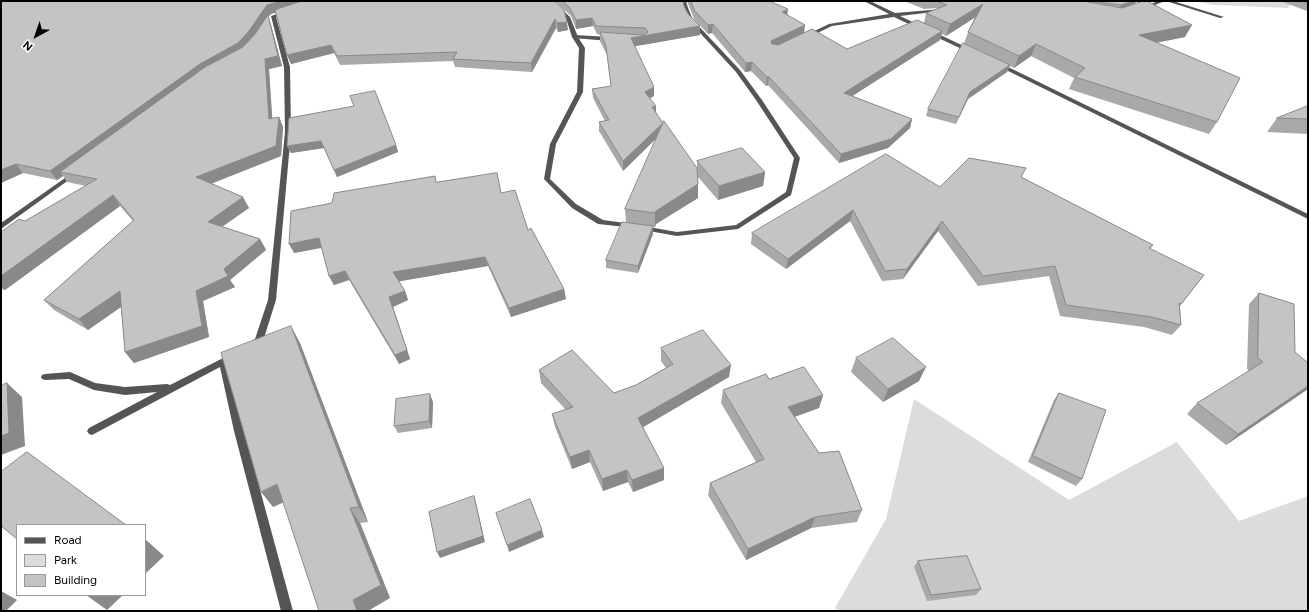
<!DOCTYPE html>
<style>
body{margin:0}
#map{position:relative;width:1309px;height:612px;overflow:hidden;background:#fff;font-family:Figtree,sans-serif}
canvas{display:block}
.frame{position:absolute;inset:0;border:2px solid #000;pointer-events:none}
.legend{position:absolute;left:16px;top:524px;width:130px;height:72px;box-sizing:border-box;background:#fff;border:1px solid #999;margin:0;padding:5px 7px;list-style:none;font-size:12px;color:#000}
.legend li{display:flex;align-items:center;gap:8px;height:20px}
.legend b{width:20px;border:1px solid #999}
.north{position:absolute;left:16px;top:16px;width:40px;height:40px;-webkit-text-stroke:3px #fff;paint-order:stroke;rotate:220deg;font-size:11px;font-weight:700;line-height:16px;text-align:center;color:#000}
.north::after{content:'';display:block;margin:auto;width:14px;height:18px;background:#000;clip-path:polygon(50% 0,100% 100%,50% 72%,0 100%)}
</style>
<div id="map">
<canvas width="1309" height="612"></canvas>
<div class="frame"></div>
<ul class="legend">
<li><b style="height:5px;background:#555"></b>Road</li>
<li><b style="height:11px;background:#dcdcdc"></b>Park</li>
<li><b style="height:11px;background:#c4c4c4"></b>Building</li>
</ul>
<div class="north">N</div>
</div>
<script>
const c = document.querySelector('canvas').getContext('2d');
c.lineJoin = 'round';
function fillPath(path, color) {
  c.fillStyle = color;
  c.fill(path, 'evenodd');
}
function strokePath(path, color, width, dash) {
  c.strokeStyle = color;
  c.lineWidth = width;
  c.lineCap = dash ? 'butt' : 'round';
  c.setLineDash(dash || []);
  c.stroke(path);
}
fillPath(new Path2D(`
 M1194,1h99l-5,7 -73,-3z
 M914,399l155,101 108,-58 62,79 69,-25v115h-469l-4,-3 51,-89z`), '#dcdcdc');
fillPath(new Path2D(`
 M575,35l35,2 3,2 -3,2 -37,-3v-2z`), '#555');
fillPath(new Path2D(`
 M548,1h5l17,16 8,20 7,11 -2,44 -27,52 -6,35 26,25 27,16 29,4 4,2 -1,2 -37,-4 -26,-16 -28,-29 6,-35 27,-52 2,-44 -7,-11 -6,-19z
 M682,1h4l2,7 5,12 47,50 22,30 38,58 -9,37 -53,34 -61,7 -34,-6 -4,-2 4,-2 34,6 59,-7 50,-33 8,-34 -38,-58 -20,-28 -47,-51 -4,-7z
 M864,1h6l25,12 47,-4 2,1 -2,1 -42,5 21,10v2l-2,1 -25,-12 -62,9 -23,11 -5,-1 25,-12 60,-10z
 M1158,1h7l-20,8 -4,-1z
 M1166,1h7l51,16 -4,1z
 M287,11h2v2l-13,4 14,50 1,65 -15,168 -13,41 -1,2 -9,5 -3,-1 -1,-2 6,-6 13,-39 17,-168 -1,-65 -13,-51z
 M932,31l40,19 1,1 -5,1 -38,-18 -1,-1z
 M998,64h4l306,150v5l-310,-153z
 M75,171l3,2 -1,1 -76,55v-6z
 M233,353l3,1 1,2 -1,2 -8,5 16,68 49,180h-12l-47,-180 -14,-64 -128,68 -3,-1 -2,-3 2,-3 68,-36 -32,3 -31,-5 -25,-11 -24,1 -3,-1 -1,-2 1,-2 3,-1 25,-2 25,11 30,4 42,-3 3,1z`), '#555');
fillPath(new Path2D(`
 M1,1h553l14,29 -10,2 -2,-4 -24,44 -77,-5 -2,-6 -113,4 -6,-12 -43,11 -4,-9 -12,-43 -4,2 -3,3 3,8 11,41 -13,3 3,49 7,-1 4,10 -2,29 -70,28 38,24 -27,19 38,12 6,11 -36,30 5,7 -32,14 6,36 -75,26 -9,-11 -4,-45 -33,23 -34,-20 -10,-10 89,-79 -13,-15 -115,84 -4,-1v-57l24,-11 61,-35 -19,-4 -4,-6 -6,4 -34,-7 -22,10z
 M555,1h128l1,5 16,29 -66,11 20,50 -4,2 6,15 7,12 34,43v-7l68,11 -2,14 -45,14 -20,-23v21l-42,26 -1,3h-2v7l-15,39 -32,-5v-8l20,-38 -1,-13 32,-72 -34,34 -24,-40v-9l6,-1 -12,-23 -1,-9 19,-3 -4,-31 -7,-14v-6l-3,-1 -4,-8 -17,3 -5,-13z
 M687,1h82l19,14 16,18 43,16 77,-26 2,-10 11,-4v-1l-13,1 -20,-8h232l-1,3 50,33 -29,6 61,79 -8,12 -140,-45 5,-11 -43,-22 -17,12 -4,-2 -3,6 -39,27 -12,25 -30,-8 2,-7 36,-65 4,-12 7,-15 -29,19 -4,-2 -2,6 -88,56 60,23 -2,9 -22,20 -49,15 -71,-78 -2,1 -15,-15 -6,1 -33,-39 -4,1 -14,-15z
 M1280,1h28v10h-1z
 M1308,106v28l-41,-2 10,-14z
 M289,118l107,27 2,7 -61,25 -13,-29 -33,5 -4,-7z
 M1021,177l132,68 -3,4 54,26 -24,31 1,19 -9,10 -28,-8 -84,-11 -11,-40 -71,10 -40,-55 -35,48 -21,2 -32,-60 -64,48 -35,-25 1,-11 188,-46z
 M436,182l65,11 27,37 36,59 2,10 -55,18 -23,-51 -89,15 6,10 3,9 -15,7 17,52 -11,5 -50,-84 -15,5 -5,-9 -7,-28 -28,5 38,-50z
 M1259,293l36,59 13,37 -82,56 -39,-31 10,-11 52,-32 -2,-2 2,-65z
 M300,343l68,179 -8,1 30,75 -107,-96 -10,5z
 M661,348l68,29 -86,50 21,53 -31,12 -5,-10 -25,9 -13,-29 -18,7 -17,-42 -3,-13 14,-4 -25,-27 -2,-13 75,23 22,-8 30,-17 -5,-7z
 M856,358l63,23 -36,21 -32,-30z
 M769,379l54,16 -4,13 -24,9 24,36 43,57 -5,12 -46,6 -65,32 -38,-65 2,-12 46,-21 -35,-59 2,-13z
 M1059,393l23,86 -6,7 -48,-24 26,-62z
 M433,402l-1,26 -34,5 -4,-7z
 M918,561l63,28 -5,6 -49,6 -13,-34z`), '#a9a9a9');
fillPath(new Path2D(`
 M282,1h33l-44,13 -3,3 3,8 11,41 -13,3 4,60 -4,-10 -16,-79 -193,132 3,4 -6,4 -7,-9 217,-166z
 M1134,1h2l-3,7 -16,5 4,-8z
 M983,4l-4,11 -33,21 4,-12z
 M788,9l-1,8 -5,-5z
 M592,18l1,8 -17,3v-9z
 M555,19l1,9 -24,44 -1,-9z
 M567,22l1,8 -10,2 -1,-9z
 M713,24l-1,9 -4,1v-9z
 M805,25l-1,9 -34,16 1,-9z
 M1192,25l-7,12 -52,10 6,-12z
 M700,26v9l-69,12v-9z
 M942,31l-2,9 -97,62 1,-9z
 M1036,44l-5,12 -17,12 5,-12z
 M331,45l3,8 -43,11 -4,-9z
 M752,62l-1,9 -6,1 1,-9z
 M1010,65l-3,7 -39,27 -12,25 3,-7 11,-25z
 M767,77h2l-1,8 -2,1z
 M654,87v9l-9,5v-9z
 M656,106v9l-4,-8z
 M279,117l4,10 -2,29 -79,31 -6,-10z
 M912,119l-2,9 -22,20 -49,15 2,-9z
 M663,123v9l-40,39v-10z
 M321,141l3,7 -33,5 -4,-7z
 M396,145l2,7 -61,25 -3,-7z
 M16,164l7,9 -22,10v-13z
 M765,172l-2,14 -45,14 1,-14z
 M698,184v14l-42,26 -1,3v-14l1,-2z
 M113,195l7,11 -115,84 -4,-4v-10z
 M243,197l6,11 -35,24 -6,-10z
 M853,210l-3,11 -64,48 2,-10z
 M942,221l-4,10 -35,48 4,-10z
 M653,226v8l-15,39v-7z
 M319,238l5,9 -30,6 -5,-9z
 M260,239l6,11 -36,30 5,7 -32,14 6,36 -75,26 -9,-11 71,-61 28,-22z
 M485,257l3,9 -92,16 -3,-10z
 M345,271l4,9 -15,5 -5,-9z
 M564,289l2,10 -55,18 -2,-9z
 M120,291l8,11 -40,28 -9,-11z
 M405,291l3,9 -15,7 17,52 -11,5 -4,-9 -6,-58z
 M291,326l9,17 68,179 -9,-15z
 M731,365l-2,12 -91,53v-12z
 M926,367l-7,14 -36,21 5,-13z
 M7,383l15,14 3,49 -24,9v-19z
 M1308,386v3l-82,56 12,-11z
 M430,394l3,8 -1,26 -3,-7z
 M823,395l-4,13 -34,12 3,-13z
 M589,450l1,12 -18,7 -2,-12z
 M664,468v12l-31,12 -1,-12z
 M627,470l1,12 -25,9 -1,-12z
 M277,484l12,16 -16,7 -12,-15z
 M474,496l2,7 9,39 -45,16 -3,-6z
 M350,508l10,15 30,75 -22,13h-11l-4,-11z
 M815,517l-4,11 -65,32 2,-11z
 M542,530l2,7 -35,15 -2,-7z
 M145,539l19,17 -19,18z
 M1,591l16,9 -11,11h-5z
 M86,595h37l-16,15z`), '#898989');
const building = new Path2D(`
 M1,1h281l-15,4 -18,26 -11,12 -38,21 -150,107 -34,-7 -15,6z
 M302,1h252l10,9 3,12 -10,1 -2,-4 -24,44 -78,-4 4,-7 -120,4 -6,-11 -44,10 -12,-45z
 M563,1h120l1,5 4,8 12,12 -69,12 23,49 -9,5 11,14 -4,1 11,16 -40,38 -24,-39 10,-2 -17,-31 19,-3 -5,-40 -6,-14 44,3 4,-3 -3,-4 -49,-2 -4,-8 -16,2 -6,-12z
 M691,1h78l19,8 -6,3 23,13 -34,16 1,3 6,1 34,-16 35,20 70,-29 25,11 -98,62 68,26 -21,20 -50,15 -72,-77h-2l-15,-15 -6,1 -33,-39 -5,1 -13,-14z
 M950,1h133l39,7 21,-7h4l45,24 -53,10 101,43 -23,44 -142,-45 10,-9 -49,-24 -17,12 -51,-24 15,-28 -33,20 -24,-11 21,-8 -8,-3z
 M1092,1h42l-13,4z
 M1302,1h6v2z
 M268,15l10,41 -13,3 4,60 10,-2 -3,29 -80,31 47,20 -35,25 52,17 -36,30 4,7 -32,15 6,35 -77,26 -5,-61 -41,28 -35,-19 90,-80 -21,-25 -112,81v-44l18,-13 6,2 72,-42 -37,-7 145,-105 38,-20 12,-13z
 M963,43l47,22 -40,27 -11,25 -31,-8z
 M375,91l21,54 -62,25 -13,-29 -34,5 2,-28 65,-12 -4,-10z
 M1308,106v13l-31,-1z
 M664,121l33,47 1,16 -42,27 -1,2 -30,-4z
 M742,148l23,24 -46,14 -22,-25z
 M886,154l54,33 29,-29 57,10 -5,9 132,68 -4,3 55,27 -23,29 -2,-1 2,22 -29,-8 -86,-12 -11,-39 -72,10 -41,-55 -35,48 -22,2 -32,-61 -65,49 -36,-26z
 M497,173l4,20 14,-3 13,40 3,-2 33,61 -55,19 -24,-51 -92,15 12,19 -16,6 18,53 -12,5 -50,-84 -16,5 -10,-38 -30,6 2,-33 41,-8 2,-10 101,-17 1,6z
 M622,222l31,4 -15,40 -32,-6z
 M1259,293l35,11 1,48 13,11v23l-70,48 -41,-31 66,-41 -5,-4z
 M291,326l68,181 -9,1 31,77 -28,15 4,11h-38l-42,-127 -16,8 -40,-139z
 M703,330l28,35 -93,53 26,50 -32,12 -5,-10 -25,9 -13,-29 -19,7 -18,-43 21,-7 -34,-37 33,-20 42,43 22,-8 37,-21 -12,-16z
 M893,338l33,29 -38,22 -32,-31z
 M804,367l19,28 -35,12 31,46 20,-2 23,59 -47,7 -67,32 -38,-66 54,-24 -41,-69 43,-16 3,5z
 M7,383l2,50 -8,3v-50z
 M1059,393l47,17 -24,69 -49,-23z
 M430,394l-1,27 -35,5 2,-27z
 M27,452l99,73h-109v14l-16,-13v-54z
 M474,496l9,40 -46,16 -8,-40z
 M530,499l12,31 -35,15 -11,-32z
 M967,556l14,33 -50,6 -13,-34z`);
fillPath(building, '#c4c4c4');
strokePath(building, '#898989', 1);
</script>
